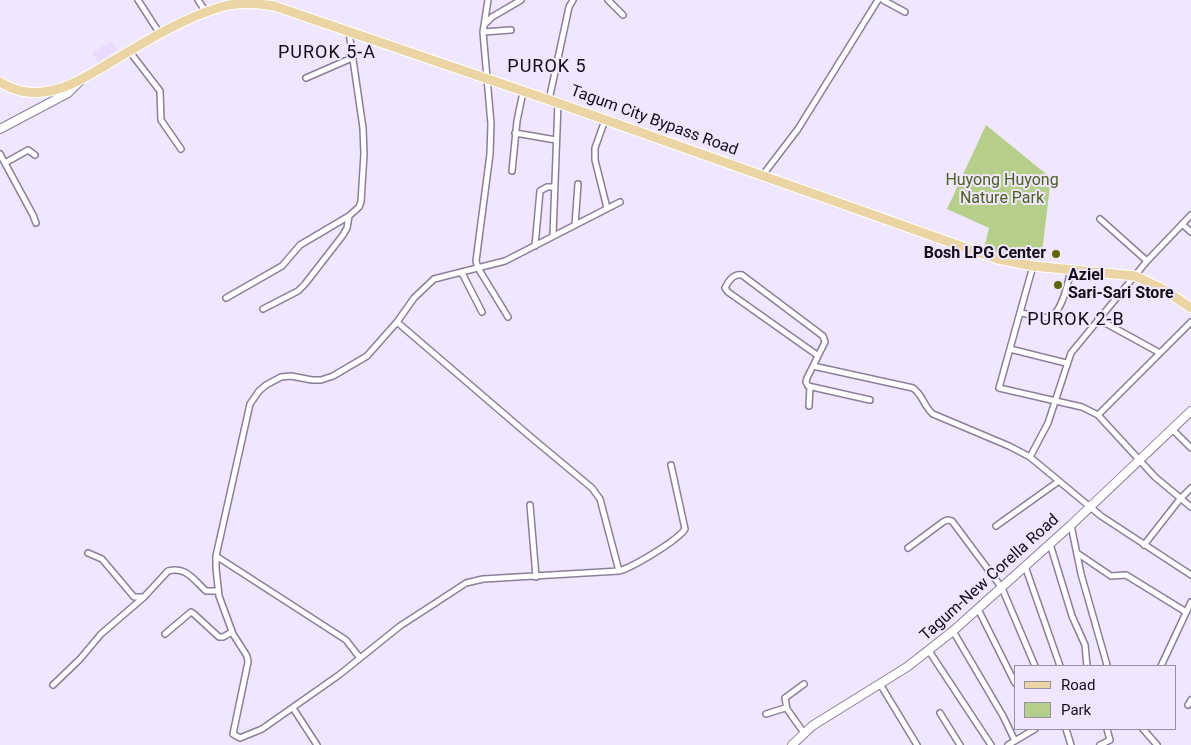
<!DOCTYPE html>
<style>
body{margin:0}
#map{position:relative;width:1191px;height:745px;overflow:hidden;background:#f0e7fe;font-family:Roboto,sans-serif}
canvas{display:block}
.legend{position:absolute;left:1014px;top:665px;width:162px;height:65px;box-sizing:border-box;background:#f0e7fe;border:1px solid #9790a2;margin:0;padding:6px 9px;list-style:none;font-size:15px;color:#120e18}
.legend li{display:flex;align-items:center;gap:10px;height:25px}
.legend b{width:25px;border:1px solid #9790a2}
</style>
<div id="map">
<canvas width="1191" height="745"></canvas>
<ul class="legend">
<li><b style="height:6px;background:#ebd5a4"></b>Road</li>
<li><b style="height:14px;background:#b5cf8b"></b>Park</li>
</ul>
</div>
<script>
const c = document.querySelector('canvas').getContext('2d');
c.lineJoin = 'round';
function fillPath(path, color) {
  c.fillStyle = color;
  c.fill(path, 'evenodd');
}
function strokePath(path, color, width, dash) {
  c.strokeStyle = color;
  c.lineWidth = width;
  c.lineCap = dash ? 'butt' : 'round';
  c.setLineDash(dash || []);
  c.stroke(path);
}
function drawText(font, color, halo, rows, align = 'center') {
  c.font = font + ' Roboto,sans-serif';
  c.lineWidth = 4;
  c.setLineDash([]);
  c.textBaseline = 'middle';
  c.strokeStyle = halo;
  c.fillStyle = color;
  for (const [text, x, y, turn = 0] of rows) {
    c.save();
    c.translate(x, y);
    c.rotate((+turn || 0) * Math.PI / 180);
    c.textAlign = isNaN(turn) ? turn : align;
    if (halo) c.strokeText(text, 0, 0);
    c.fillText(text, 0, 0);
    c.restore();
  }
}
fillPath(new Path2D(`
 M111,41l6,9 -19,12 -6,-9z`), '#eadbfe');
fillPath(new Path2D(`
 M986,125l65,53 -10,82 -41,-6 -16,-5 5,-21 -42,-19z`), '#b5cf8b');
const street = new Path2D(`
 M138,0l22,34
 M198,0l8,12
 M488,0l-5,32 8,92 -1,30 -14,107 2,7 30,49
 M608,0l15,15
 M883,0l22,12
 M485,24l7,-7 29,-17
 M483,32l28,-2
 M130,52l30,39 1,29 20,29
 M306,78l46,-20
 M549,100l20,-93 4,-7
 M605,120l-10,28v12l12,48
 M515,133l41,7
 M0,154l33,61 3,8
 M5,163l23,-13 7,5
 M512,171l5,-50 6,-29
 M762,176l36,-47 80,-129
 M620,202l-115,59 -71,18 -20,19 -17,24 -30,34 -34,20 -12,4h-9l-21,-4 -10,1 -15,8 -7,6 -9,13 -34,152v12l3,28 14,38 14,22 1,6 -15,72 7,4 22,-9 77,-54 61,-49 40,-26 26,-17 17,-4 136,-8c14,-4 58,-30 66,-42l-14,-64
 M1100,219l47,42
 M1182,224l9,8
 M575,225l3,-41
 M553,235l5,-132
 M535,246l5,-55 7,-4h7
 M1033,266l-34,122 83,19 16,8 57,62 36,30
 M462,273l20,39
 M226,298l56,-32 18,-21 49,-29
 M263,309l35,-18 7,-7 38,-49 4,-7 2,-12 10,-9 2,-5 3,-48 -1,-26 -14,-96
 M1021,313c8,1 20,6 28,4 13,-3 19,-35 22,-47
 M1098,319l62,34
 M397,322l135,116 60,50 8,11 19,72
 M1010,349l56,14
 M817,355l-89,-63 -3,-4c3,-7 9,-15 17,-13l81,61 2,6 -18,36 -1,4 2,4 62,14
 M813,366l100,22c10,7 11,19 20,26l76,32 21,11 71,59 90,59
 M809,406l1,-19
 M1098,415l93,-93
 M1172,429l19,19
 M1030,457l18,-34 23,-70 76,-92 44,-46
 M530,505l6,72
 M1071,525l10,49 26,91
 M996,526l63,-45
 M1050,544l22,72 13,29 2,21
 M1144,545l36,-46 11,-11
 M908,548l35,-26 4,-2 5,1 50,67 33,78
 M88,553l14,6 32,38h9
 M1077,553l34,23 15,-1 60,37
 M216,556l130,84 14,18
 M1025,566l35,100
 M978,609l37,74
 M953,631l50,85 12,25
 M165,634l26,-22 3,2 25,23h4l9,-5
 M929,651l62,94
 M1161,666l30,-64
 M880,684l37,61
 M53,685l27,-26 21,-25 43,-37 24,-26c18,-5 26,9 38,20h12
 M1188,705l3,-5
 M293,708l24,37
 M787,709l-2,-11 19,-14
 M940,713l20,32
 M766,714l19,-6 2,1 17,24
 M1066,729l5,16
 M1143,729l14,16
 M1008,745l27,-16
 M1100,745l10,-5 -3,-11`);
const secondary = new Path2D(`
 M0,129l68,-36 13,-13
 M792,745l20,-19 95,-59 46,-36 118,-106 120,-114`);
const primary = new Path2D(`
 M0,82c13,8 28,12 43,10 23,-2 44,-16 63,-27 36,-21 74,-46 115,-58 17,-5 35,-4 53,-1l284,97 425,151 15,5 35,7 102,10 28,13 28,19`);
strokePath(street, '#8a7f99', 8);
strokePath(secondary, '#8a7f99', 10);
strokePath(primary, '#fff', 11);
strokePath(street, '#fff', 5);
strokePath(secondary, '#fff', 8);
strokePath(primary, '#ebd5a4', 9);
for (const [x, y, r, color] of [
 [1056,254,5,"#606604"],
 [1058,285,5,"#606604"]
]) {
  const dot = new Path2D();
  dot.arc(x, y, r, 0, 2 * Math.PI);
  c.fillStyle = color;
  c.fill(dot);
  strokePath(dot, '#f0e7fe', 2);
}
drawText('16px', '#120e18', '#f0e7fe', [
 ["Tagum City Bypass Road",654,121,20],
 ["Tagum-New Corella Road",990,578,-42]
]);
drawText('16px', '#4b601f', '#f0e7fe', [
 ["Huyong Huyong",1002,181],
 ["Nature Park",1002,199]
]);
drawText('bold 16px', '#120e18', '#f0e7fe', [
 ["Bosh LPG Center",1046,254],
 ["Aziel",1068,276,"left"],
 ["Sari-Sari Store",1068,294,"left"]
], 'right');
c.letterSpacing = '1px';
drawText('18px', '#120e18', '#f0e7fe', [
 ["PUROK 5-A",327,53],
 ["PUROK 5",547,67],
 ["PUROK 2-B",1076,320]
]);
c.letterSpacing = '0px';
</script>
